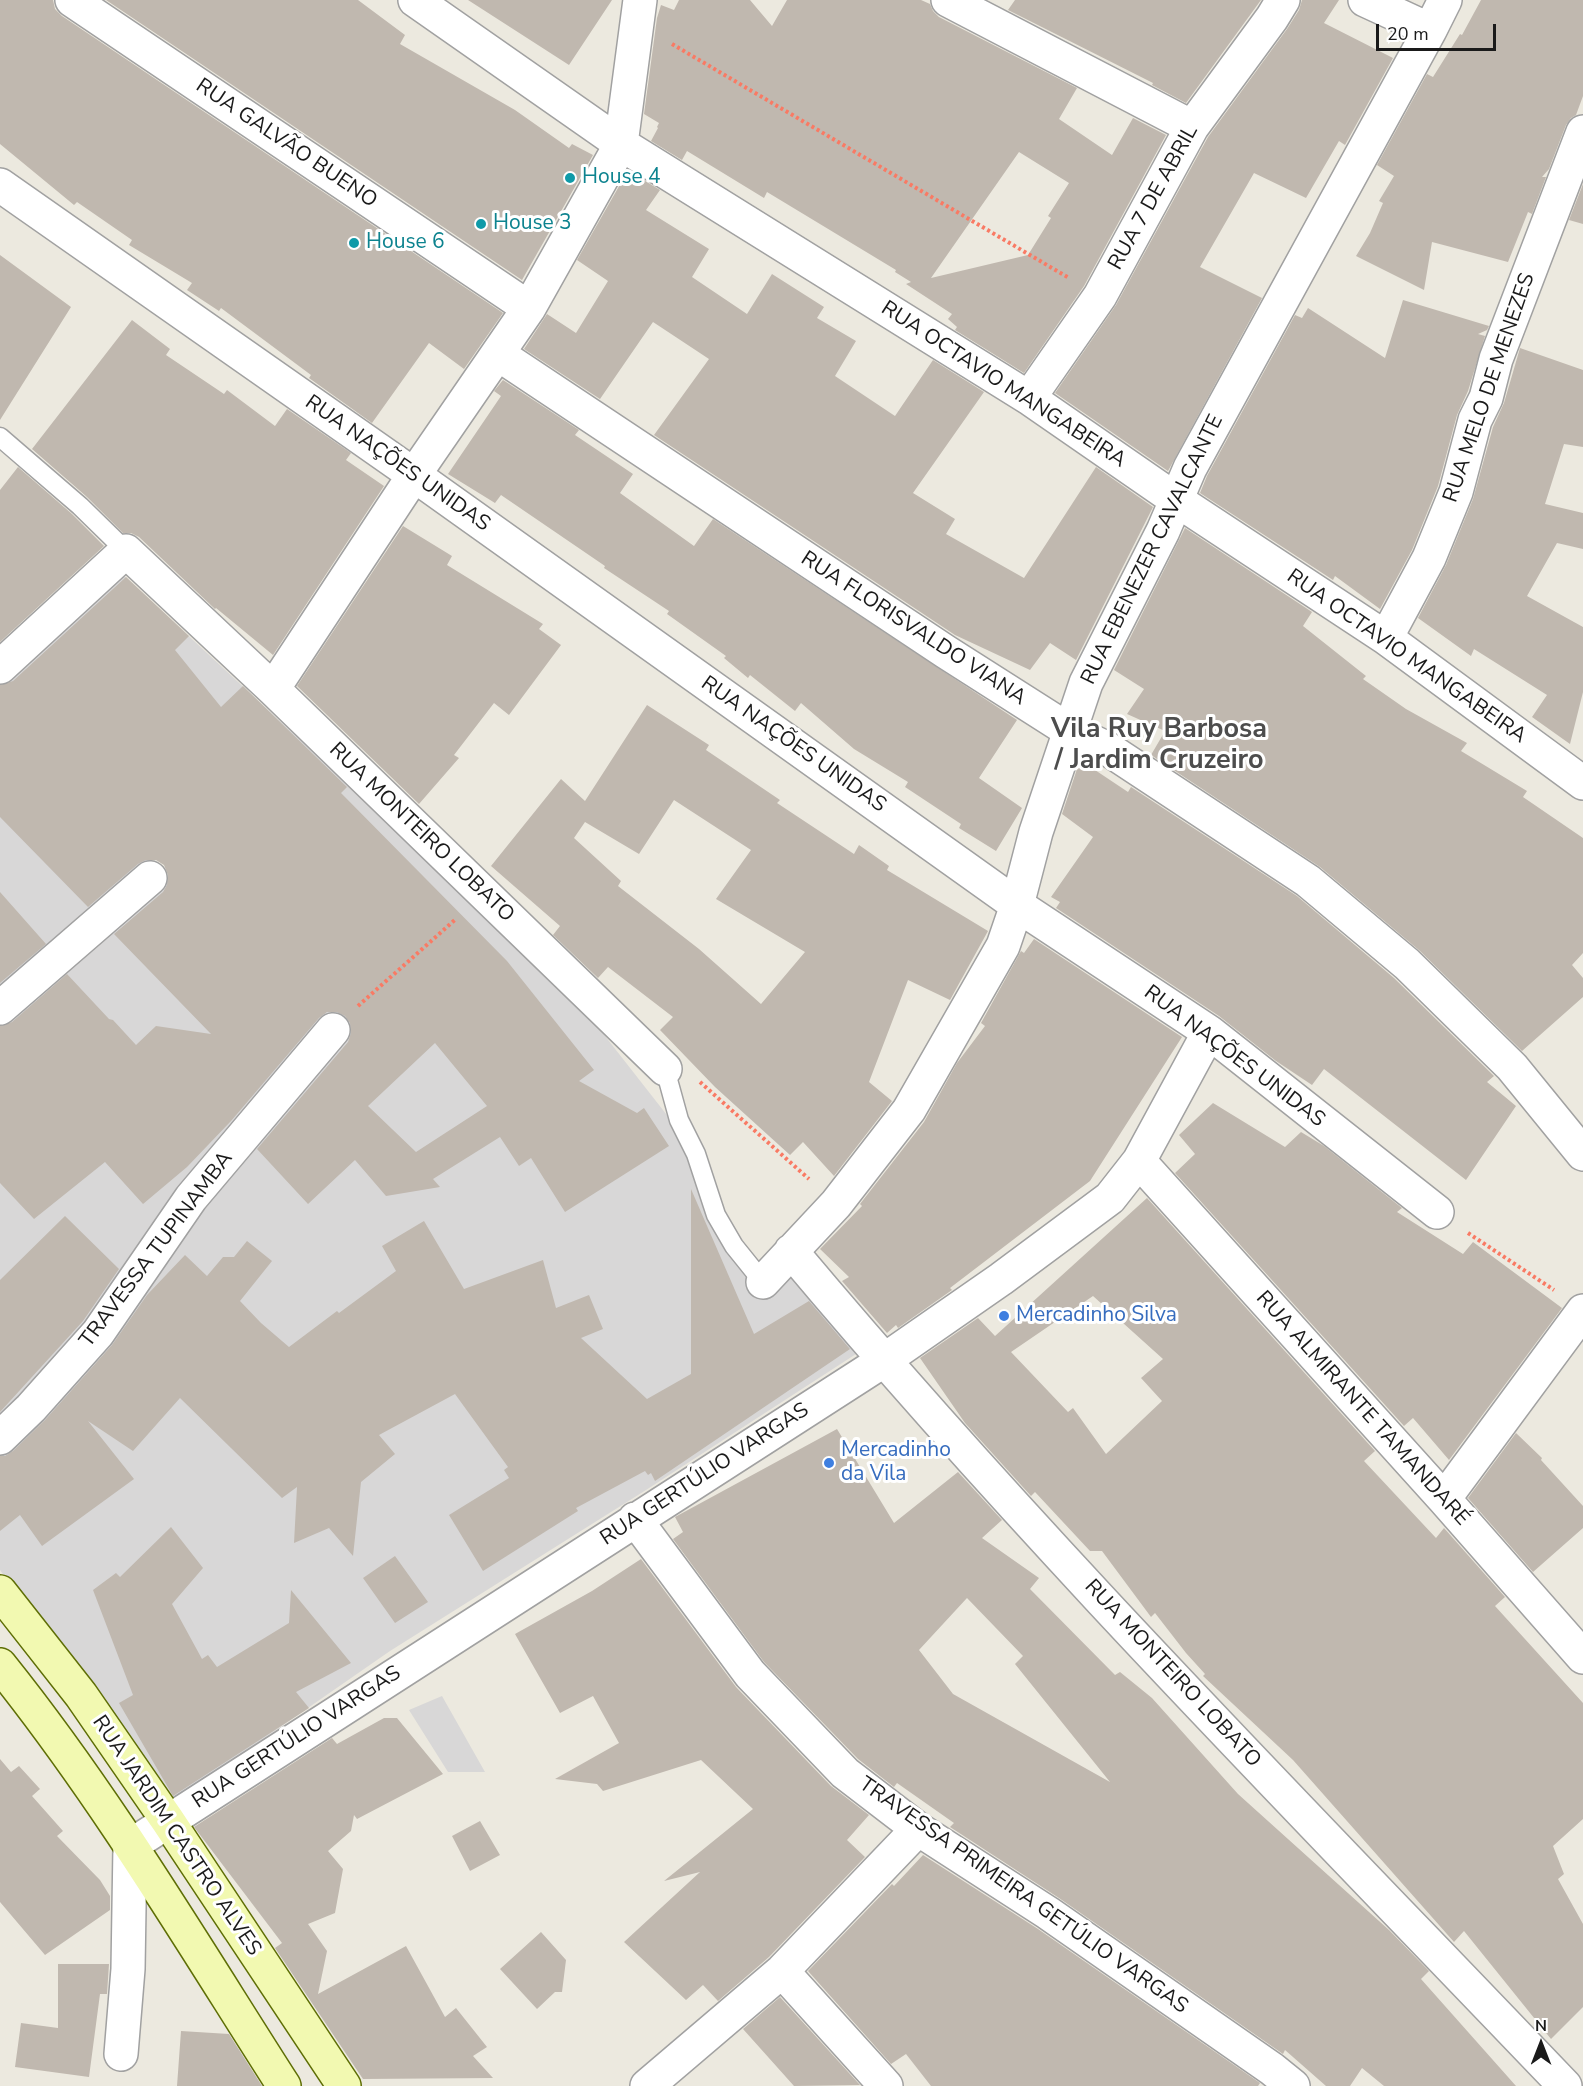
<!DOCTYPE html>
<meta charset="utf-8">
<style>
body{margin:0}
#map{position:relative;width:1583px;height:2086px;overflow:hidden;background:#ece9df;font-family:"Nunito Sans",sans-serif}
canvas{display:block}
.north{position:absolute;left:1511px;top:2014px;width:60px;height:60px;-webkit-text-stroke:4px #fff;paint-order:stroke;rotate:0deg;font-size:16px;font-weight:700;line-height:24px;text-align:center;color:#1a1a1a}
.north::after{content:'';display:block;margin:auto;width:21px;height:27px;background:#1a1a1a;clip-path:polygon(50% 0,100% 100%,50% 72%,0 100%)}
.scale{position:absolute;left:1376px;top:24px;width:120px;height:27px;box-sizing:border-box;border:3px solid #1a1a1a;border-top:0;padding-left:8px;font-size:18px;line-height:21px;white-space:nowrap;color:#1a1a1a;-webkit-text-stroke:4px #fff;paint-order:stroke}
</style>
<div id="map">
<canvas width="1583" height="2086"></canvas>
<div class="north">N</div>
<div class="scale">20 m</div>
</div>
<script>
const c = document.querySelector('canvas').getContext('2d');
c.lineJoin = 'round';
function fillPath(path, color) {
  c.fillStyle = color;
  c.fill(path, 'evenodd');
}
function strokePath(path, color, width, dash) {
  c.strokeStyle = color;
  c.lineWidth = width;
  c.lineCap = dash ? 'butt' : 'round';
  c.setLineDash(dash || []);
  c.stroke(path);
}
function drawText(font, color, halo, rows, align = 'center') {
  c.font = font + ' "Nunito Sans",sans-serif';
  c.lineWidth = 6;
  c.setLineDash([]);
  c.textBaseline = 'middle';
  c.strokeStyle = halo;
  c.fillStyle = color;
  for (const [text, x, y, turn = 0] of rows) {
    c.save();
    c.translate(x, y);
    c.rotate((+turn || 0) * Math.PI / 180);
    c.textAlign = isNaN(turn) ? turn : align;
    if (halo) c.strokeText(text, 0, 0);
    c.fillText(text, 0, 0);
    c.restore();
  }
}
fillPath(new Path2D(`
 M121,573l348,324 136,139 65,83 85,164 45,-33 73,93 -227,147 -256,161 -222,154 -168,-235v-117l321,-430 -159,187 -82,124 -80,88v-395l132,-114 45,-45 -16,-15 -161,139v-317z
 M442,1696l43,76h-37l-39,-62z`), '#d8d7d7');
fillPath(new Path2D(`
 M0,0h53l2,9 7,7 441,297 -39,56 -35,-26 -57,80 -63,-45 2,-3 -90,-67 -2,3 -32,-21 5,-7 -63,-38 3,-5 -55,-38 -3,3 -74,-61z
 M106,0h252l47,35 -5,9 115,66 54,38 3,-4 21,11 -71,125z
 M468,0h144l-43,65z
 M679,0h71l22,26 15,-26h134l9,4 3,7 6,6 138,71 -18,31 53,36 21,-37 33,17 -82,151 -60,87 -69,-43 2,-3 -9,-8 4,-5 -46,-30 5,-2 -16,-10 1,-2 -129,-78 -3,6 -77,-47 -5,9 -31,-19 7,-13 -1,-1 2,-4 -15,-9 13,-96 4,-13 13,5zM1019,152l50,31 -21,33 3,2 -23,37 -97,23z
 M1015,0h246l-75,103 -34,-18 1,-2 -145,-73z
 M1302,0h37l-15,23 69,35 -48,87 -6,-4 -33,57 -52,-25 -54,94 62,31 -94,173 -113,-78 61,-88 92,-168 79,-108 12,-19z
 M1481,0h102v96l-7,19 -5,3 -5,7 -17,44 -7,8h4l-14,37 -4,-2 -20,50 -76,-20 -8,48 -68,-34 14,-23 13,-30 -4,-2 15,-25 -17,-11 50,-91 6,3 27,-43 2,1z
 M632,173l28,17 -14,20 63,39 -17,28 55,37 25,-40 52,33 -7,11 39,23 -21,35 60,40 38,-56 51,32 -71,101 42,26 -9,15 78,44 72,-111 57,40 -77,153 -26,-17 -20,27 -75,-35 -301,-200 55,-76 -56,-37 -53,77 -76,-50 23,-35 29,19 32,-52 -31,-21 49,-86 4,2z
 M1583,184v40l-14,-4z
 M0,255l71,52 -71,113z
 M1403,300l86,26 -2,4 -9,4 7,2 -17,55 -11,24 -19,71 -26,64 -32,59 -45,-33 -2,4 -133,-87 7,-17 88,-161 7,3 6,-10 77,50z
 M132,320l38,29 -4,6 58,39 3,-4 48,36 12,-17 64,44 -5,7 38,26 -111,169 -57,-47 -1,1 -76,-72 -8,-4h-8l-36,-36 -55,-48z
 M1520,348l63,22v77l-19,-3 -19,60 38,9v36l-26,-6 -30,53 56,31v65l-13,52 -38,-27 15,-22 -73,-46 -3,7 -53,-38 28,-53 27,-66 20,-72 11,-24z
 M503,380l76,50 -4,5 58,39 -13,19 74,53 19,-27 304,201 -38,58 43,30 -26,43 -37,-23 2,-4 -56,-37 3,-5 -54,-33 -53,-46 -6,8 -45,-36 -2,3 -24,-20 2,-2 -59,-42 2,-3 -65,-43 1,-2 -104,-71 -6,8 -47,-29 53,-78 -7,-5z
 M18,467l54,47 32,32 -104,96v-152z
 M403,526l49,30 -5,9 96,59 -4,5 22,16 -52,70 -15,-12 -40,52 5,3 -40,46 -122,-118z
 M1185,528l127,84 -9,14 63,50 -3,3 43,30 61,34 -6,8 66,40 -4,6 60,41v115l-11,12 11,13v19l-61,54 -102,-100 -100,-84 -169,-112 14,-24 -38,-17 17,-25 -30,-19z
 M126,577l63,59 -14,14 46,57 22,-21 104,101 -6,6 166,168 87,109 -15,11 58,32 7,-5 25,38 -104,66 -34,-54 -12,8 -19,-29 -67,42 7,8 -54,9 -31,-36 -47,44 -51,-55 91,-107 3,-9 -1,-10 -5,-7 -8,-4h-10l-8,6 -88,103 -44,46 -44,37 -38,-42 -71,57 -34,-36v-157l12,-4 55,-48 42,45 4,1 23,25 20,-19 55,8 -97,-100 49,-42 4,-7 1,-10 -4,-10 -8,-5h-10l-8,4 -50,43 -88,-90v-132l13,-4zM435,1043l52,63 -71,46 -48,-46z
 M647,705l62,40 -3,5 74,50 -3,3 77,51 5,-9 30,21 -2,4 101,61 -38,69 -42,-20 -39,102 23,19 -58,75 -31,-34 -13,13 -75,-68 -55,-57 13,-13 -65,-50 -10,11 -45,-43 7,-9 -69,-60 70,-87 24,22zM674,800l77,50 -35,49 89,53 -44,52 -62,-55 -81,-63 3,-5 -47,-43 11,-16 54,32z
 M1080,760l48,32 3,-5 166,109 97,82 100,98 -7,6 29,24 -50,74 -142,-111 -12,16 -36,-24 -57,-45 -163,-108 4,-6 -9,-5 42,-60 -31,-23z
 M0,892l46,52 -46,39z
 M1034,939l148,98 -92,144 -140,107 2,2 -54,38 -2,-3 -9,8 -45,-52 7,-4 -29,-28 42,-43 -2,-2 64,-82 33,-59 28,-37 -4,-3 40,-72 3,2z
 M1213,1103l72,44 16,-15 23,14 78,62 -5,4 66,42 10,-12 89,66 -113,152 -36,-42 -9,8 -229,-253 20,-19 -16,-19z
 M691,1189l63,145 55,-33 41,48 -195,132 -4,-8 -3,2 -3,-4 -69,37 2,3 -95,60 -34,-56 60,-37 -5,-8 4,-3 -53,-73 -76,41 16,19 -34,28 -8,74 -24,-28 -35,15 3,-56 -15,11 -102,-100 -47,53 -45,-30 46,58 -92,67 -22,-31 -20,16v-75h5l8,-5 32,-31 67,-75 35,-50 38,-40 22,21 16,-19h11l13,-16 25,20 -32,40 21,22 28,24 48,-36 2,2 57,-42 -14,-25 42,-25 40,68 79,-29 13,48 33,-13 14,34 -22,9 66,61 44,-25z
 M1147,1198l228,253 -11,10 72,77 8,-10 61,69 -10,9 88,97v116l-30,27 11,28 -6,5 25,45v83l-32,32 -87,-108 -10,11 -161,-182 -90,-84 2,-2 -19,-21 -31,-40 -4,4 -49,-66h-12l-55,-59 -4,4 -66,-73 -45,-65 58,-40 17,18zM1093,1296l70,63 -22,19 21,23 -56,53 -33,-46 -5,4 -57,-60z
 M65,1216l54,53 -36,52 -83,91v-132z
 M837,1429l57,94 64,-51 44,48 -20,18 57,40 -9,11 85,86 5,-3 32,26 86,96 151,136 40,41 -8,8 95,107h-132l-22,-18 -12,18h-24l-41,-36 -2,4 -224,-156 -109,-71 4,-4 -57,-40 -3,4 -36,-28 -94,-97 -91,-123 10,-7 -8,-15zM967,1598l56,58 -8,8 95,118 -157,-88 -34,-44z
 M1516,1433l26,25 -1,2 42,46v22l-50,44 -65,-74z
 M171,1527l32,41 -31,36 30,55 6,-4 9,12 72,-44 2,-33 60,73 -55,29 13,16 -136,88 -54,-93 14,-8 -40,-105 23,-17 4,4z
 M395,1556l33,46 -33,21 -32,-45z
 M641,1559l95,128 95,99 38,29 -22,25 18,17 -96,100 -51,44 -15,-16 -17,15 -62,-58 76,-70 -36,9 89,-72 -52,-49 -98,31 -6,-7 -42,-5 64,-36 -26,-47 -33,17 -45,-79 77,-43z
 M384,1718h13l46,56 -86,45 -3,-4 -3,16 -23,20 15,18 -8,44 -27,11 19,27 -9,43 88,-48 39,71 11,-9 31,39 -14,9 20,22 -130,1 -88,-131 7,-5 -88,-116 138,-89 5,6z
 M0,1759l11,13 8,-6 21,23 -8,7 31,35 -6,5 43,44 10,16v14l-65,45 -45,-53z
 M480,1821l20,34 -30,16 -18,-35z
 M923,1855l115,74 222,154 -2,3h-327l-25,-32 -15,10 -83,-93 84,-87 2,2z
 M541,1932l25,28 -4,32h-7l-18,17 -37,-40z
 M58,1964h51l-2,30h-7l-11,83 -74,-10 6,-44 37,5z
 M780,1997l80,88 -66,1 -51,-57z
 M181,2031l48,3 33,52h-85z`), '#c0b8af');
const lane = new Path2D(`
 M0,437l80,69 46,45
 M665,1069l14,51 17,34 20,61 18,31 29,36`);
const street = new Path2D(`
 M72,0l457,308
 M415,0l206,144 408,254 146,101 211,139 197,145
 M948,0l244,127
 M1365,0l65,30
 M0,185l414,290 603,430 192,127 228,180
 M498,354l448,298 124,79 38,18 200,132 99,83 105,103 71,87
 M1029,398l71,-102 92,-169 80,-109 11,-18
 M1386,638l43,-80 27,-66 19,-72 11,-22 10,-39 87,-227
 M0,667l126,-116 147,138 392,380
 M273,689l141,-214 115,-167 92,-164 19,-144
 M0,1008l150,-130
 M1139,1161l305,338 139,158
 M791,1251c244,291 512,561 774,835
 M763,1282l73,-78 73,-94 94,-164 14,-41 19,-73 50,-149 77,-152 27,-63 240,-438 15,-30
 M0,1438l31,-30 67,-75 93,-135 142,-168
 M1444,1499l139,-188
 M635,1519l115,155 95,99 73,56 130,84 224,156 21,17
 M782,1971l104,115
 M121,2054l7,-85 2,-123 753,-485 118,-82 109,-81 29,-37 70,-129
 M647,2086l135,-115 136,-142`);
const secondary = new Path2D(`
 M0,1592l81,103 87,126 176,265
 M0,1665c106,132 193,279 284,421`);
strokePath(lane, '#a1a1a1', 21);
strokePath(street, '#a1a1a1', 36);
strokePath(secondary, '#5e6e05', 36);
strokePath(new Path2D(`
 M672,44l397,234
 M358,1006l98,-87
 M700,1082l109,97
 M1468,1233l86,57`), '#f97a64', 4, [3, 3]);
strokePath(lane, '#fff', 18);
strokePath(street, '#fff', 33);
strokePath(secondary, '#f2f9b1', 33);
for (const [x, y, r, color] of [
 [570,178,6,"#0f9aa8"],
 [481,224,6,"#0f9aa8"],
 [354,243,6,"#0f9aa8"],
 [1004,1316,6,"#3f7fe0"],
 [829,1463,6,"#3f7fe0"]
]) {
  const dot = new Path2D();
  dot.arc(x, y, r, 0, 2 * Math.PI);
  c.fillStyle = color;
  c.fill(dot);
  strokePath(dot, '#fff', 2);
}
drawText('21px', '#1a1a1a', '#fff', [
 ["RUA GALVÃO BUENO",286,144,34],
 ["RUA 7 DE ABRIL",1154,198,-61],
 ["RUA OCTAVIO MANGABEIRA",1003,385,33],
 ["RUA MELO DE MENEZES",1490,388,-71],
 ["RUA NAÇÕES UNIDAS",397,464,35],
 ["RUA EBENEZER CAVALCANTE",1153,550,-64],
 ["RUA FLORISVALDO VIANA",913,629,33],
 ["RUA OCTAVIO MANGABEIRA",1406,657,35],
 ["RUA NAÇÕES UNIDAS",793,745,35],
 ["RUA MONTEIRO LOBATO",421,833,44],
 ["RUA NAÇÕES UNIDAS",1234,1057,37],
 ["TRAVESSA TUPINAMBA",157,1250,-53],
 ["RUA ALMIRANTE TAMANDARÉ",1362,1409,48],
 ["RUA GERTÚLIO VARGAS",705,1475,-33],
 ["RUA MONTEIRO LOBATO",1172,1674,47],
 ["RUA GERTÚLIO VARGAS",297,1738,-33],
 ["RUA JARDIM CASTRO ALVES",176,1836,56],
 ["TRAVESSA PRIMEIRA GETÚLIO VARGAS",1023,1896,35]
]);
drawText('21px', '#0d838f', '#fff', [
 ["House 4",582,178],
 ["House 3",493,224],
 ["House 6",366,243]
], 'left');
drawText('21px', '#366cbe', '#fff', [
 ["Mercadinho Silva",1016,1316],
 ["Mercadinho",841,1451],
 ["da Vila",841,1475]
], 'left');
drawText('bold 27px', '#4d4d4d', '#fff', [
 ["Vila Ruy Barbosa",1159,730],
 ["/ Jardim Cruzeiro",1159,761]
]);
</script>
